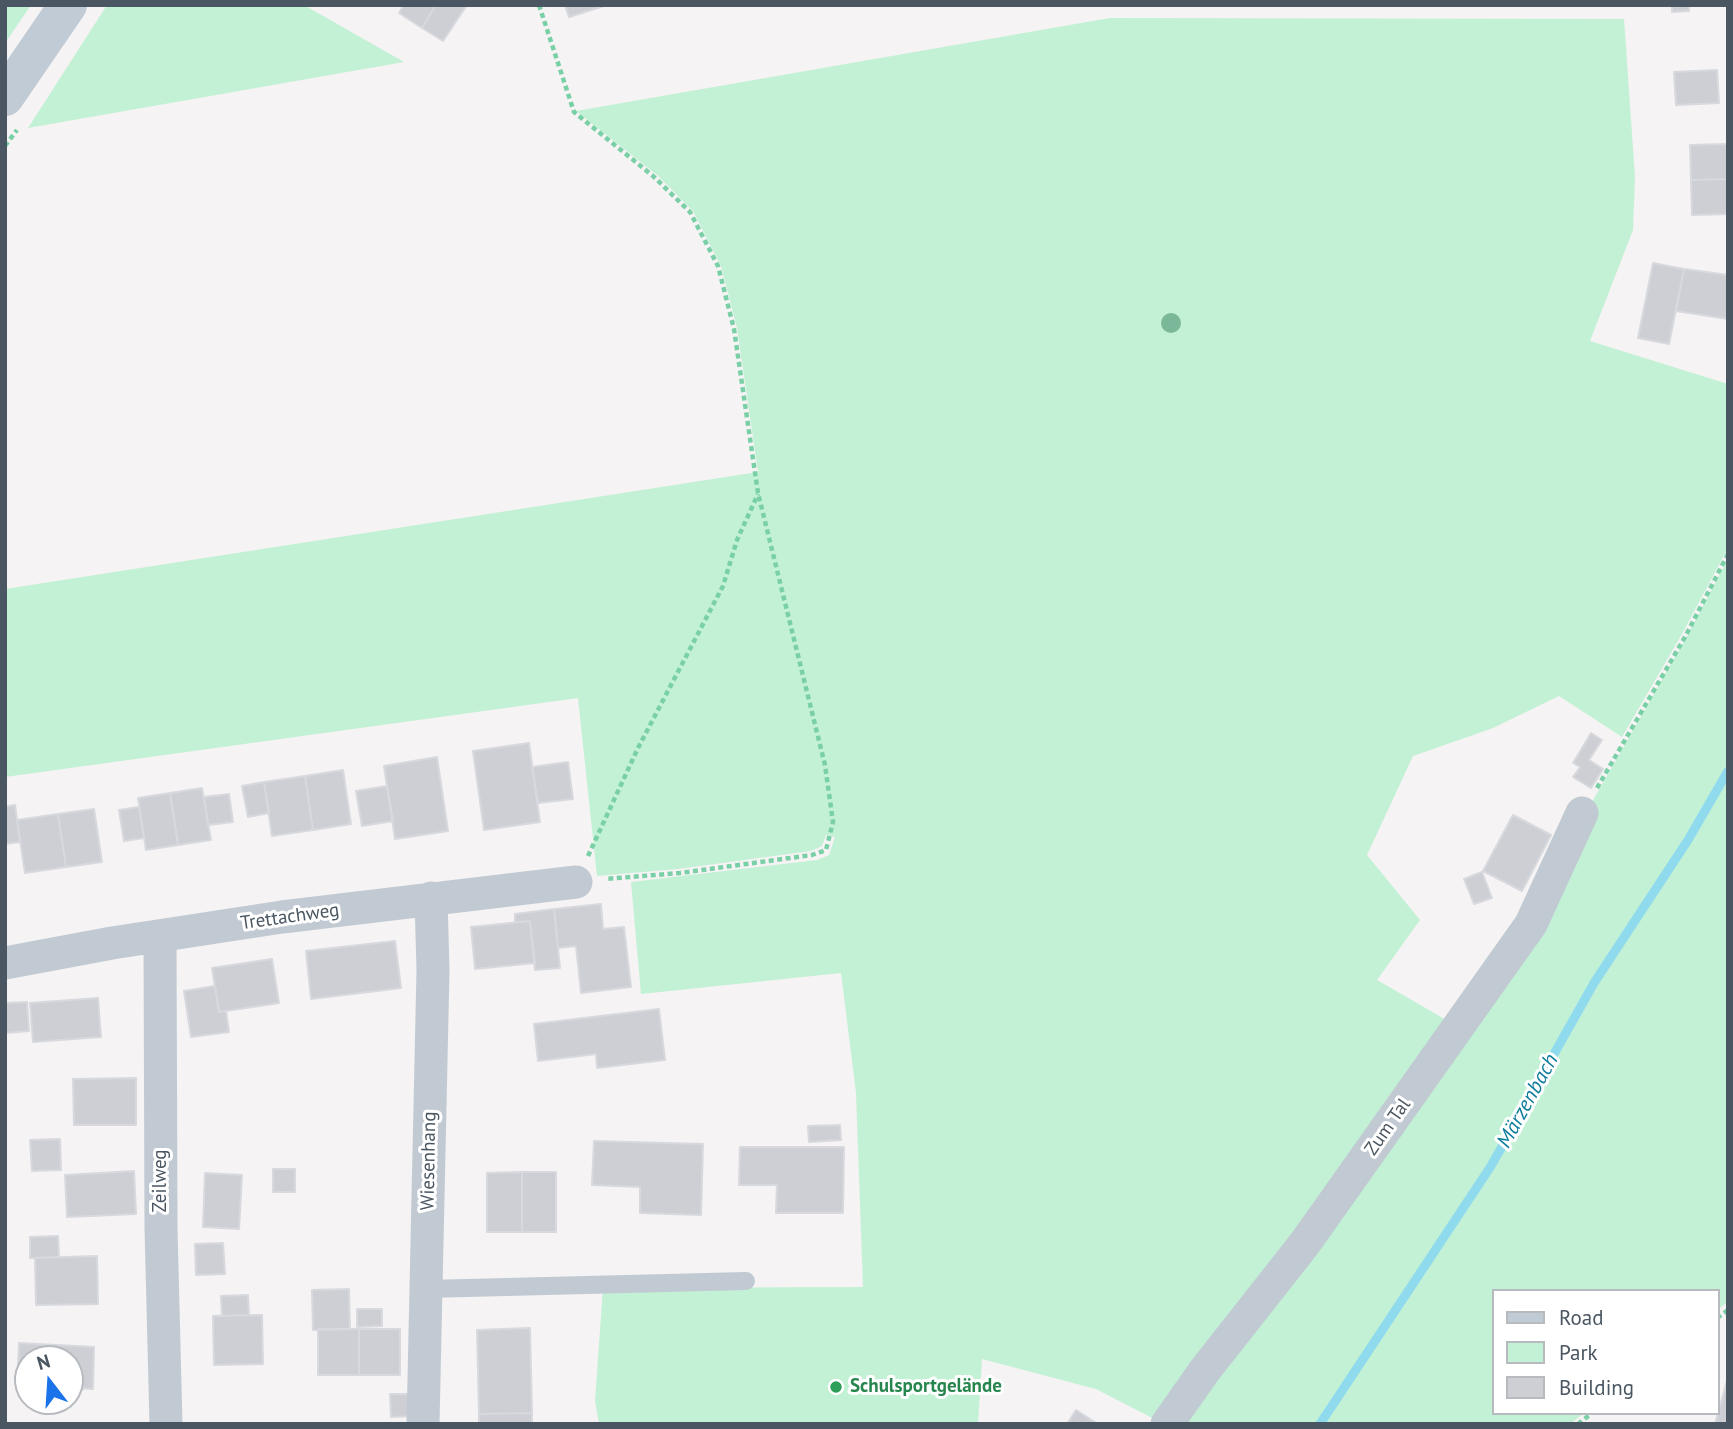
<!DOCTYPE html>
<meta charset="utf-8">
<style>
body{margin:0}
#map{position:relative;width:1733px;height:1429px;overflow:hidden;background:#f5f3f3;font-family:"PT Sans",sans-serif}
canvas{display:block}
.frame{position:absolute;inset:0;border:7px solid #4a5661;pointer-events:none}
.legend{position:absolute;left:1492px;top:1289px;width:228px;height:126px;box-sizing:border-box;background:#fff;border:2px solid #b7bbc0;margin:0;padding:9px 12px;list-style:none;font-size:21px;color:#4a5661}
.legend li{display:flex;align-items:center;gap:14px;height:35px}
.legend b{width:35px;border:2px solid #b7bbc0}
.north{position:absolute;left:14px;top:1345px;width:70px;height:70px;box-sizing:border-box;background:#fff;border:2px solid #b7bbc0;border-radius:50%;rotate:343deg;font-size:19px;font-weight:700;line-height:28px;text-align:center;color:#4a5661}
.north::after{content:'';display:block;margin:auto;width:24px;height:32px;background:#1a73e8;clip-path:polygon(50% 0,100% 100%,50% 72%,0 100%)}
</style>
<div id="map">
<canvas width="1733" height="1429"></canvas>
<div class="frame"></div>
<ul class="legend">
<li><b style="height:9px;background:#c1cbd6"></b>Road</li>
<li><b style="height:19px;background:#c3f1d5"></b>Park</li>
<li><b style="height:19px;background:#cdcfd5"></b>Building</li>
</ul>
<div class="north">N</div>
</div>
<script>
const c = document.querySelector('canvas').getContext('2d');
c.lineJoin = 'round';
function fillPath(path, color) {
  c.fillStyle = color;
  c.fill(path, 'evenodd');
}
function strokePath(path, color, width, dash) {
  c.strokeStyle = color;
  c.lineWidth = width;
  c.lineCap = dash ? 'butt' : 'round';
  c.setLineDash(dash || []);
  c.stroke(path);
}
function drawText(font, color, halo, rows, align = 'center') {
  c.font = font + ' "PT Sans",sans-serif';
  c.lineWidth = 6;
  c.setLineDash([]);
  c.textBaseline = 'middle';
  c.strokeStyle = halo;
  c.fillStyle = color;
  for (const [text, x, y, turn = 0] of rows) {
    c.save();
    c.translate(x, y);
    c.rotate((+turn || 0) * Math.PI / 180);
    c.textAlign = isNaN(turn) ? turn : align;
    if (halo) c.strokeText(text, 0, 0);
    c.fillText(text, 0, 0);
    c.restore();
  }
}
fillPath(new Path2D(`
 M5,5h26l-26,38z
 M107,5h197l100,57 -376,66z
 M1110,18l514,1 11,158 -2,53 -43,111 138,43v164l-46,86 -60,103 -63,-41 -66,32 -80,28 -46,99 53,65 -43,60 78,45 -295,397 -64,-33 -114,-30 -4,65h-379l-4,-23 8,-113 260,-1 -7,-194 -15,-120 -200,21 -10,-112 186,-22 12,-5 6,-18 -9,-2 -4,11 -11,5 -133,18 -81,7 -19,-178 -573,79v-188l753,-117 -21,-144 -16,-62 -28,-55 -36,-36 -81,-64z
 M1728,559v743l-11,8v-19h-224v122h91l-14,11h-397l136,-178 275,-430 102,-178z`), '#c3f1d5');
strokePath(new Path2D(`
 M1320,1424l171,-258 103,-183 94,-143 40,-69`), '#90daee', 9);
const building = new Path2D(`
 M404,5h32l-14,23 -23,-15z
 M436,5h31l-24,36 -21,-13z
 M565,5h42l-38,12z
 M1672,5h17v6l-17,1z
 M1717,70l2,33 -43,2 -2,-33z
 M1728,144v35l-37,1 -1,-35z
 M1728,179v35l-36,1 -1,-35z
 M1653,263l31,6 -15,75 -31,-6z
 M1684,269l44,6v44l-52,-8z
 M1591,733l11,7 -13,20 14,9 -12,19 -18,-11 7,-10 -7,-4z
 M529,743l11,79 -56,8 -11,-79z
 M437,757l11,74 -53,8 -11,-73z
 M568,762l5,37 -35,4 -6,-36z
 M343,770l8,54 -38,6 -8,-54z
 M305,776l8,54 -41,6 -8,-54z
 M264,782l5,31 -21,4 -6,-31z
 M387,786l6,35 -31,5 -6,-35z
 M202,788l9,52 -33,5 -8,-52z
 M170,793l8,52 -32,5 -8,-52z
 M229,794l4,28 -25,3 -4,-28z
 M15,805l5,37 -15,2v-37z
 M139,807l5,31 -20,3 -5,-31z
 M94,809l8,53 -36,5 -8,-53z
 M58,814l8,53 -41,6 -8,-53z
 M1513,815l38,20 -29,56 -39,-20z
 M1482,872l10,26 -18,6 -10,-25z
 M601,904l2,25 21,-2 7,60 -50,6 -5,-47 -18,2 -4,-39z
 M554,909l6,59 -25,2 -5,-49 -15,1v-8z
 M530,921l5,42 -60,6 -4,-42z
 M395,941l6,47 -90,11 -5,-48z
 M272,959l7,44 -60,9 -7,-44z
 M215,986l4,26 7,-1 3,21 -38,5 -7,-46z
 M98,998l3,39 -68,5 -3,-39z
 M27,1002l2,29 -24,2v-30z
 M659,1009l6,51 -68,8 -1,-14 -58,7 -4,-37z
 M136,1078v47h-62l-1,-46z
 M840,1125l1,15 -32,2 -1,-16z
 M60,1139l1,31 -29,1 -2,-31z
 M594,1141l109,3 -2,71 -61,-2v-26l-48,-2z
 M740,1147h104l-1,66h-67l1,-28h-38z
 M273,1169h22v23h-22z
 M134,1171l2,43 -69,3 -2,-42z
 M522,1172v60h-35v-59z
 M522,1172h34v60h-34z
 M205,1173l37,2 -3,54 -36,-2z
 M58,1236l1,21 -29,1v-21z
 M223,1243l2,31 -29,1 -1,-31z
 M97,1256l1,48 -62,1 -1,-47z
 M349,1289l1,40 -37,1 -1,-40z
 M248,1295l1,20 -27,1 -1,-20z
 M357,1309h25v17l-25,1z
 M262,1315l1,49 -49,1 -1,-49z
 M530,1328l2,85 -53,1 -2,-84z
 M318,1329h41v46h-41z
 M359,1329h41v46h-41z
 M19,1343l75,4 -1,42 -23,-1v-29h-42v27h-11z
 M1728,1377v47h-13z
 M390,1394h22l1,22 -22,1z
 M1076,1410l22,14h-31z
 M532,1413v11h-53v-10z`);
fillPath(building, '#cdcfd5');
strokePath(building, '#d7d9de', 2);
strokePath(new Path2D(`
 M539,5l35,107 79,64 37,36 28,54 16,63 24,164 67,272 8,57 -7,28 -14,5 -132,18 -75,6
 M5,146l12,-16
 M1597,788l88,-151 43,-83
 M588,856l50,-108 85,-162 14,-46 21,-46
 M1717,1318l11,-8
 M1578,1424l14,-11`), '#7ad0a6', 4.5, [5, 3.5]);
strokePath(new Path2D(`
 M426,1289l320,-8`), '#c1cad2', 18);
strokePath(new Path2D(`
 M160,938l1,290 5,196
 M5,963l107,-20 170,-26 294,-35
 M423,1424l10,-454 -2,-72
 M1167,1424l38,-54 100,-127 226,-319 51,-111`), '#c1cad2', 33);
strokePath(new Path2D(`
 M5,97l63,-92`), '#c1cbd6', 38);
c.fillStyle = '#7bb799';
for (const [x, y] of [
 [1171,323]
]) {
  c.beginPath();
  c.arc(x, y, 10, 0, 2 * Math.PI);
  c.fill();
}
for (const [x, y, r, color] of [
 [836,1387,7,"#2e9e5b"]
]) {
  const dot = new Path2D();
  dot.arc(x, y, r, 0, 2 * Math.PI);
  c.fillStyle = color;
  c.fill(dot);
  strokePath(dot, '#fff', 2.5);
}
drawText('19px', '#4a5661', '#fff', [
 ["Trettachweg",290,917,-8],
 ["Zum Tal",1388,1127,-55],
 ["Wiesenhang",429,1161,-89],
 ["Zeilweg",161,1181,-90]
]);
drawText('bold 19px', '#27864d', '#fff', [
 ["Schulsportgelände",850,1387]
], 'left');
drawText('italic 21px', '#0c7c9b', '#fff', [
 ["Märzenbach",1528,1101,-61]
]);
</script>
